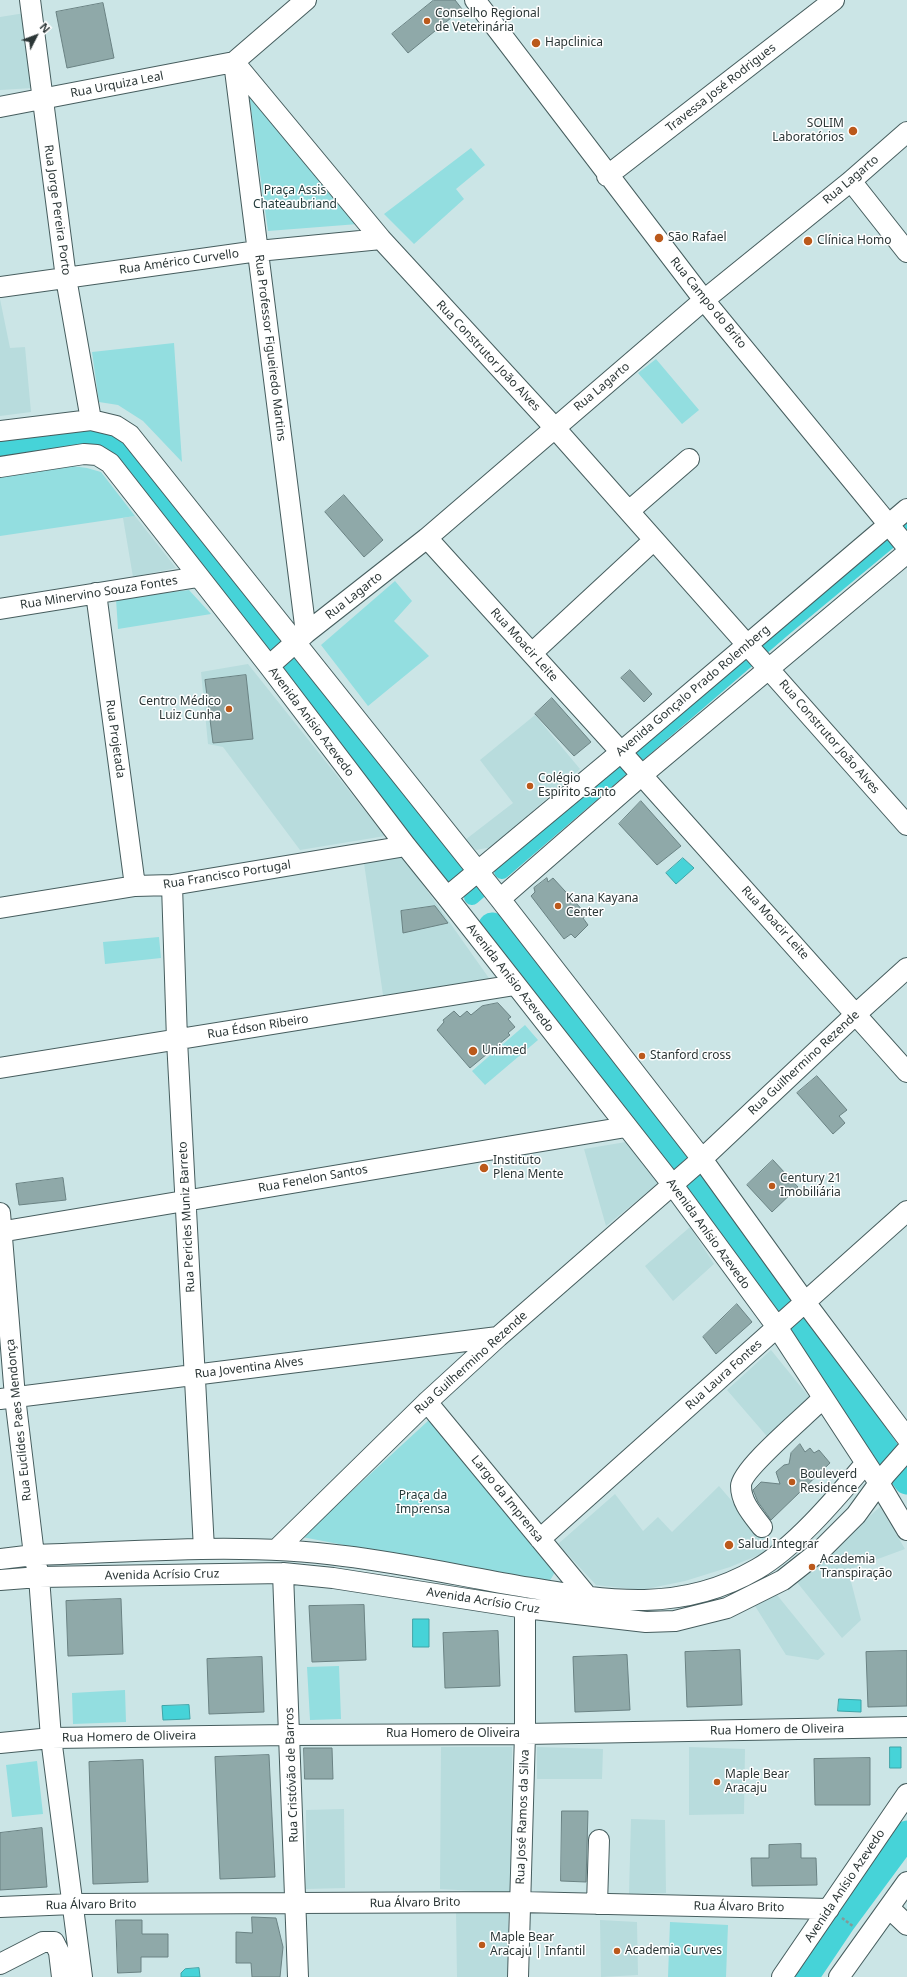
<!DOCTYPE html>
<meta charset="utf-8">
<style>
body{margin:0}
#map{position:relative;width:907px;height:1977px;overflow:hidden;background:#cbe5e6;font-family:"Noto Sans",sans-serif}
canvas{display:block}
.north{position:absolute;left:16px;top:16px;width:40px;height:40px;-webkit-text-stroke:3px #fff;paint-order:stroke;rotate:48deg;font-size:11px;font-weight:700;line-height:16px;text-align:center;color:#2b3636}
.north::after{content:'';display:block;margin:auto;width:14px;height:18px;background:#2b3636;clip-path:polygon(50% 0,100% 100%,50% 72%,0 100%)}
</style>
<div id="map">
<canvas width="907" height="1977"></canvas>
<div class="north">N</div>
</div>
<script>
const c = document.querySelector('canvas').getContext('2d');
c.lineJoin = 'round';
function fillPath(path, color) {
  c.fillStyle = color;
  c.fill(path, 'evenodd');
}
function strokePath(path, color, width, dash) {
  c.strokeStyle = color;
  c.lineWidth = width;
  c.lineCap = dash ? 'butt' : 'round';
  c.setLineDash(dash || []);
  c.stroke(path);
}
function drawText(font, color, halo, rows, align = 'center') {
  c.font = font + ' "Noto Sans",sans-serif';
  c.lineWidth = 3;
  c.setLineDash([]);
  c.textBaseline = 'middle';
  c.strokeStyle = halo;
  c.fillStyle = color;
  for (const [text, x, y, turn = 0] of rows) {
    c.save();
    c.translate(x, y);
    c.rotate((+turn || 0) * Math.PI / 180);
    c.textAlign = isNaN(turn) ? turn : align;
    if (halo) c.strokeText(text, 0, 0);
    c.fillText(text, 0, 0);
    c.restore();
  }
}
fillPath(new Path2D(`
 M25,13l8,75 -33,2v-73z
 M0,299l10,49 15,-1 6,65 -31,4z
 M135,516l41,52 -43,9 -10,-59z
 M248,664l137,172 -85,14 -77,-103 -15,-3 -7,-72z
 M535,715l45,54 -88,78 -16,3 -11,-10 48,-37 -33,-43z
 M402,855l89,126 -107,21 -20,-139z
 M626,1142l35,39 -55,45 -22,-77z
 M690,1227l24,37 -41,37 -28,-35z
 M771,1350l43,53 -43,38 -44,-51z
 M719,1486l54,63 -43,18 -45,14 -44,9 -45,-5 -38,-41 57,-50 28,37 15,-14 14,15z
 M880,1507l25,42 -57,21 13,50 -19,18 -46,-57z
 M777,1595l48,59 -7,6 -32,-5 -31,-49z
 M441,1747h71l-1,146 -71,-4z
 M537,1747l66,2 -1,30h-65z
 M689,1747l56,2 -1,65 -55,1z
 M344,1809l1,79 -39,1v-79z
 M631,1819l34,1 1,73 -37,1z
 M456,1911l52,2 1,64h-52z
 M600,1920l37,2 1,53 -37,2z`), '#b8dcdd');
fillPath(new Path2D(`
 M249,95l109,129 -90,7z
 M471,148l14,17 -29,24 8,10 -50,45 -30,-30z
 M174,343l8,119 -39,-41 -25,-16 -19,-3 -7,-50z
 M656,359l43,51 -17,14 -44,-51z
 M72,466l15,2 14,4 34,44 -135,20v-59z
 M395,581l17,20 -18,20 35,35 -61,50 -47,-61z
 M189,590l22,24 -93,15 -2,-30z
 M159,937l2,21 -56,6 -2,-22z
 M525,1025l13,15 -53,45 -13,-14z
 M429,1420l126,152 -7,12 -246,-47z
 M339,1666l2,53 -31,1 -3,-53z
 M125,1690l1,32 -53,2 -1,-31z
 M37,1761l6,53 -31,3 -6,-52z
 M670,1922l58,3 -2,52h-58z`), '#93dee0');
const water = new Path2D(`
 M683,858l11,10 -18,16 -10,-11z
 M413,1619h16v28h-16z
 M839,1699l22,1v12l-23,-1z
 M189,1705l1,14 -27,1 -1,-14z
 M890,1747h11v21h-11z
 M199,1968l1,9h-19v-4l4,-4z`);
fillPath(water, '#46d3d8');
strokePath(water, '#3ea4a7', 1);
strokePath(new Path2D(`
 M502,871l281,-242 124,-103
 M472,897l8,-7`), '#46d3d8', 16);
strokePath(new Path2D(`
 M0,451l94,-13h6l16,8 336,427
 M492,926l139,172 134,180 142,203
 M805,1977l37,-55 65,-88`), '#46d3d8', 27);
const building = new Path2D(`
 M434,0h21l7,9 -54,44 -16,-19z
 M103,3l11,55 -47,10 -11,-56z
 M344,495l39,45 -19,17 -39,-45z
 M630,670l22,24 -8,8 -23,-24z
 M246,675l7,64 -40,4 -8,-63z
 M552,698l39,44 -17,14 -39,-42z
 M641,801l40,45 -24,19 -38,-41z
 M547,878l1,4 5,-4 34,37 -4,3 5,7 -13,13 -4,-4 -7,5 -33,-43 4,-4 -1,-4z
 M435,906l13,17 -45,10 -2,-22z
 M498,1003l13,14 -3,2 7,8 -7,6 2,2 -40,33 -33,-38 7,-8 -1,-2 11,-9 6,6 7,-6 4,4 11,-9z
 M817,1076l30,34 -8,6 6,7 -12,11 -36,-41z
 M773,1160l25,27 -26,25 -25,-27z
 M63,1178l3,22 -47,5 -3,-21z
 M737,1304l15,18 -36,32 -13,-17z
 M800,1444l5,8 5,-4 4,5 5,-3 11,13 -59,57 -13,-18 -5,-12 8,-8 19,2 -4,-12 8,-7 5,-1 2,-11z
 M121,1599l2,55 -55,2 -2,-55z
 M364,1605l2,55 -54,2 -3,-56z
 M498,1631l2,55 -55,2 -2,-55z
 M740,1650l2,55 -55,2 -2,-55z
 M907,1651v55l-39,1 -2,-55z
 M627,1655l3,55 -55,2 -2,-55z
 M262,1657l2,55 -55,2 -2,-55z
 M304,1748h28l1,31h-28z
 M269,1755l6,122 -55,2 -5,-122z
 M870,1758v47h-55l-1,-46z
 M143,1760l5,122 -55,2 -4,-122z
 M562,1811h26l-2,71 -25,-1z
 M42,1828l5,59 -47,3v-57z
 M801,1844v14h15l1,27 -65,1 -1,-28h18v-13z
 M252,1917l24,1 7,29 -3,30h-28l-1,-14h-15v-31l16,1z
 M116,1920h26v14h26v23h-27v15l-23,1z`);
fillPath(building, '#8fa9a9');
strokePath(building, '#6a8283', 1);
const minor = new Path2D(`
 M30,0l36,278 25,142
 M475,0l229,300 203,247
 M234,62l147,177 173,188 353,398
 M234,62l72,571
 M234,62l72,-62
 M0,107l234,-45
 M607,176l227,-176
 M851,181l56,71
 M0,287l258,-36 123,-12
 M0,431l91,-11 25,6 14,9 370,464 202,260 103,143 102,136
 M0,467l84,-13 13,1 13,8 159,203 137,180 41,51 225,287 105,143 102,156 28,47
 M629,511l60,-52
 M427,538l194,214 286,320
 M96,593l39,293
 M0,609l198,-32
 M532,653l122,-113
 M269,666l37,-33 121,-95 277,-238 147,-119 56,-49
 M172,885l5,155 27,509
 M447,897l174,-145 286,-243
 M500,899l142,-124 265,-222
 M0,908l135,-22 37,-1 234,-39
 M0,1068l515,-83
 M0,1213l15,184 19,158 5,22 12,161 31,239
 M0,1232l626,-105
 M0,1399l498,-62
 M427,1402l161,195
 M762,1527c-10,-13 -21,-25 -21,-41 0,-17 67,-72 82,-88
 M540,1539l367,-328
 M277,1549l150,-147 71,-65 204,-178 154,-145 51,-46
 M0,1559l34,-4c103,-3 207,-13 310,1 59,7 117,20 175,30 84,14 159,29 238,-17 38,-22 79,-71 108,-105
 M283,1573l15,404
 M0,1580l39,-3 244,-4 50,5 192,30 121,14 29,-1 52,-13 56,-28 38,-30 35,-35 29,-40 22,-25
 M0,1743l51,-5 239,-3 235,-1 382,-7
 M597,1904l2,-64
 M0,1907l73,-3 447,-2 309,7
 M889,1908l18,17
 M0,1964l43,-22h11l5,10 3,25
 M518,1977l7,-243v-126
 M782,1977l125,-183
 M839,1977l68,-95`);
strokePath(minor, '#465d5e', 22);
strokePath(new Path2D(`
 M842,1918l12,9`), '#849898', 2.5, [3, 2]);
strokePath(minor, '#fff', 20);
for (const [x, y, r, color] of [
 [427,21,4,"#bb591b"],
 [536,43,5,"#bb591b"],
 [853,131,5,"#bb591b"],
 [659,238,5,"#bb591b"],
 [808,241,5,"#bb591b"],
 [229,709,4,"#bb591b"],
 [530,786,4,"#bb591b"],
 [558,906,4,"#bb591b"],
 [473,1051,5,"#bb591b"],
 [642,1056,4,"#bb591b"],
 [484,1168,5,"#bb591b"],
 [772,1186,4,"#bb591b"],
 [792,1482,4,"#bb591b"],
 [729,1545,5,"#bb591b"],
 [812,1567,4,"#bb591b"],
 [717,1782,4,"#bb591b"],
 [482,1945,4,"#bb591b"],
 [617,1951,4,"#bb591b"]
]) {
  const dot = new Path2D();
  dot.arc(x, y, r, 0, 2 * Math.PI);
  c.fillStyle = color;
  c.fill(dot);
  strokePath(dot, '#fff', 1.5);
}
drawText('12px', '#2b3636', '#fff', [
 ["Conselho Regional",435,14],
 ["de Veterinária",435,28],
 ["Hapclinica",545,43],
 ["SOLIM",844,124,"right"],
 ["Laboratórios",844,138,"right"],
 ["São Rafael",668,238],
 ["Clínica Homo",817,241],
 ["Centro Médico",221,702,"right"],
 ["Luiz Cunha",221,716,"right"],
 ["Colégio",538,779],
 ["Espirito Santo",538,793],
 ["Kana Kayana",566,899],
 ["Center",566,913],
 ["Unimed",482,1051],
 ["Stanford cross",650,1056],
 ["Instituto",493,1161],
 ["Plena Mente",493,1175],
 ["Century 21",780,1179],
 ["Imobiliária",780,1193],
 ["Bouleverd",800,1475],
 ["Residence",800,1489],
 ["Salud Integrar",738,1545],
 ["Academia",820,1560],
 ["Transpiração",820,1574],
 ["Maple Bear",725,1775],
 ["Aracaju",725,1789],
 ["Maple Bear",490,1938],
 ["Aracaju | Infantil",490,1952],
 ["Academia Curves",625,1951]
], 'left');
drawText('12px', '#2b3636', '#fff', [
 ["Rua Urquiza Leal",117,85,-11],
 ["Travessa José Rodrigues",721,88,-38],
 ["Rua Lagarto",851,180,-40],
 ["Rua Jorge Pereira Porto",57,210,82],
 ["Rua Américo Curvello",179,262,-8],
 ["Rua Campo do Brito",708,303,51],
 ["Rua Professor Figueiredo Martins",270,348,83],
 ["Rua Construtor João Alves",488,356,47],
 ["Rua Lagarto",602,387,-40],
 ["Rua Minervino Souza Fontes",99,593,-9],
 ["Rua Lagarto",354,596,-38],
 ["Rua Moacir Leite",524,645,48],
 ["Avenida Gonçalo Prado Rolemberg",693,691,-40],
 ["Avenida Anísio Azevedo",311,722,53],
 ["Rua Construtor João Alves",829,737,49],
 ["Rua Projetada",115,739,82],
 ["Rua Francisco Portugal",227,875,-9],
 ["Rua Moacir Leite",775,923,48],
 ["Avenida Anísio Azevedo",510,978,52],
 ["Rua Édson Ribeiro",258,1027,-9],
 ["Rua Guilhermino Rezende",804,1063,-43],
 ["Rua Fenelon Santos",313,1179,-10],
 ["Rua Pericles Muniz Barreto",187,1217,-93],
 ["Avenida Anísio Azevedo",708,1234,54],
 ["Rua Guilhermino Rezende",471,1363,-42],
 ["Rua Joventina Alves",249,1368,-7],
 ["Rua Laura Fontes",724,1375,-42],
 ["Rua Euclídes Paes Mendonça",19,1420,-96],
 ["Largo da Imprensa",507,1499,51],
 ["Avenida Acrísio Cruz",162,1575,-1],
 ["Avenida Acrísio Cruz",483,1601,9],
 ["Rua Homero de Oliveira",777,1730,-1],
 ["Rua Homero de Oliveira",453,1734],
 ["Rua Homero de Oliveira",129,1737,-1],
 ["Rua Cristóvão de Barros",292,1775,-92],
 ["Rua José Ramos da Silva",523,1817,-88],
 ["Avenida Anísio Azevedo",845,1886,-56],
 ["Rua Álvaro Brito",415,1903,-1],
 ["Rua Álvaro Brito",91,1905,-1],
 ["Rua Álvaro Brito",739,1907,1]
]);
drawText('12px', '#233b3b', '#fff', [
 ["Praça Assis",295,191],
 ["Chateaubriand",295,205],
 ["Praça da",423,1496],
 ["Imprensa",423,1510]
]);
</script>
